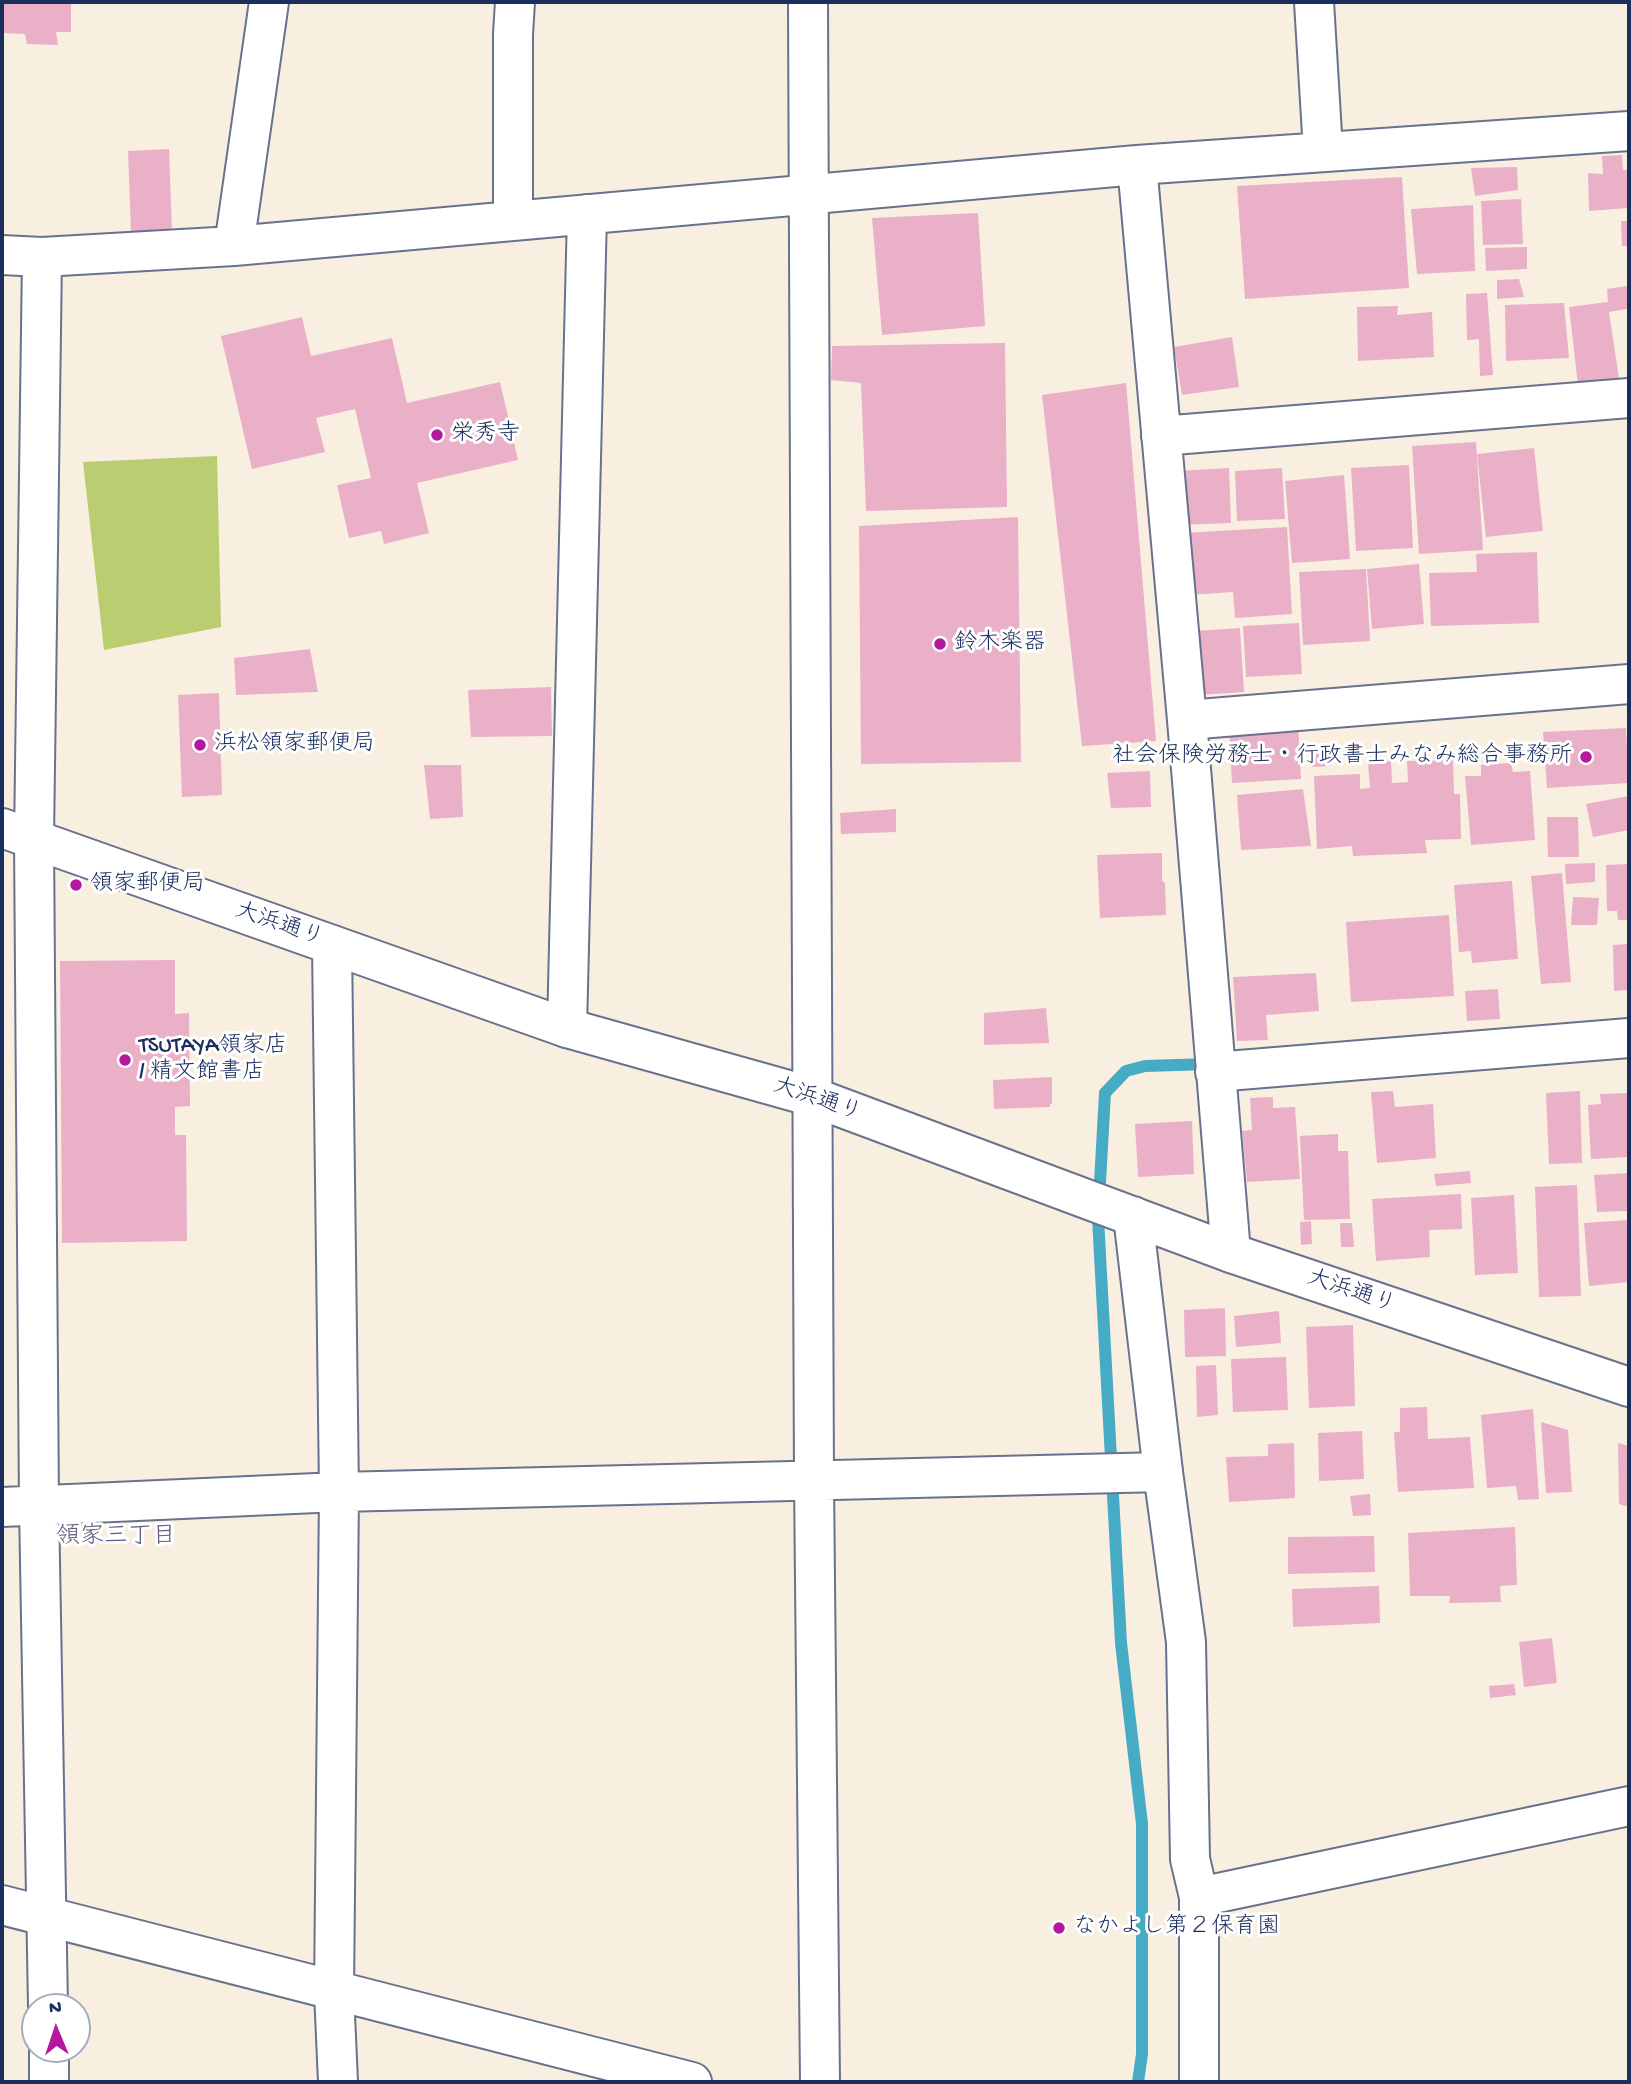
<!DOCTYPE html>
<meta charset="utf-8">
<style>
body{margin:0}
#map{position:relative;width:1631px;height:2084px;overflow:hidden;background:#f9efe1;font-family:"Gochi Hand",sans-serif}
canvas{display:block}
.frame{position:absolute;inset:0;border:4px solid #1b2f5e;pointer-events:none}
.north{position:absolute;left:21px;top:1993px;width:70px;height:70px;box-sizing:border-box;background:#fff;border:2px solid #a4acbf;border-radius:50%;rotate:358deg;font-size:19px;font-weight:700;line-height:28px;text-align:center;color:#1b2f5e}
.north::after{content:'';display:block;margin:auto;width:24px;height:32px;background:#b5179e;clip-path:polygon(50% 0,100% 100%,50% 72%,0 100%)}
</style>
<div id="map">
<canvas width="1631" height="2084"></canvas>
<div class="frame"></div>
<div class="north">N</div>
</div>
<script>
const c = document.querySelector('canvas').getContext('2d');
c.lineJoin = 'round';
function fillPath(path, color) {
  c.fillStyle = color;
  c.fill(path, 'evenodd');
}
function strokePath(path, color, width, dash) {
  c.strokeStyle = color;
  c.lineWidth = width;
  c.lineCap = dash ? 'butt' : 'round';
  c.setLineDash(dash || []);
  c.stroke(path);
}
function drawText(font, color, halo, rows, align = 'center') {
  c.font = font + ' "Gochi Hand","Klee One",sans-serif';
  c.lineWidth = 6;
  c.setLineDash([]);
  c.textBaseline = 'middle';
  c.strokeStyle = halo;
  c.fillStyle = color;
  for (const [text, x, y, turn = 0] of rows) {
    c.save();
    c.translate(x, y);
    c.rotate((+turn || 0) * Math.PI / 180);
    c.textAlign = isNaN(turn) ? turn : align;
    if (halo) c.strokeText(text, 0, 0);
    c.fillText(text, 0, 0);
    c.restore();
  }
}
fillPath(new Path2D(`
 M217,456l4,171 -117,23 -21,-188z`), '#bacd71');
strokePath(new Path2D(`
 M1138,2082l4,-28v-230l-21,-181 -23,-425 7,-125 21,-22 19,-5 65,-2`), '#46abc5', 12);
fillPath(new Path2D(`
 M2,2h69v30h-15l2,13 -31,-1 -2,-10 -22,-1z
 M169,149l3,83h-41l-3,-81z
 M1622,155l1,15h6v38l-40,3 -1,-38 15,1 -1,-18z
 M1517,167l1,23 -43,6 -4,-28z
 M1402,177l7,111 -164,11 -8,-113z
 M1521,199l2,45 -40,1 -2,-44z
 M1473,205l2,66 -58,3 -6,-65z
 M978,213l7,113 -103,9 -10,-117z
 M1621,221h8v25h-7z
 M1527,247v22l-41,2 -1,-23z
 M1519,279l5,18 -27,2v-19z
 M1627,286v23l-18,3 11,73h-42l-9,-78 39,-5 -1,-13z
 M1487,293l6,82 -13,1 -1,-37 -12,1 -1,-46z
 M1564,303l5,55 -63,3 -1,-56z
 M1398,306l-1,9 35,-3 2,45 -76,4 -1,-54z
 M302,317l9,39 81,-18 15,65 93,-21 18,78 -101,23 12,50 -45,11 -3,-13 -32,7 -12,-53 34,-7 -16,-69 -39,9 9,34 -73,17 -31,-133z
 M1232,337l7,50 -57,8 -8,-48z
 M1005,343l2,164 -141,4 -5,-128 -30,-3 1,-34z
 M1126,383l30,358 -74,5 -40,-351z
 M1476,442l7,108 -64,4 -7,-108z
 M1534,448l9,83 -57,6 -9,-83z
 M1409,465l4,83 -57,3 -5,-83z
 M1229,468l2,55 -50,2 -3,-54z
 M1282,468l3,51 -48,2 -2,-50z
 M1344,475l6,84 -58,4 -7,-82z
 M1018,517l3,245 -160,2 -2,-238z
 M1287,527l5,87 -57,4 -2,-26 -45,3 -4,-62z
 M1537,552l2,71 -108,3 -2,-53 48,-1 -1,-18z
 M1419,564l5,60 -52,5 -5,-60z
 M1366,569l4,72 -67,4 -4,-73z
 M1299,623l3,51 -56,3 -3,-51z
 M1240,628l4,64 -45,3 -4,-64z
 M310,649l8,43 -82,3 -2,-37z
 M551,687l1,49 -81,1 -3,-47z
 M219,693l3,102 -40,2 -4,-102z
 M1298,722l3,57 -69,4 -3,-56z
 M1626,728l3,55 -82,5 -4,-56z
 M1329,750l1,16 -18,1v-16z
 M1453,760l1,34h6l1,45 -36,1 2,13 -74,3 -1,-10 -35,3 -3,-73 46,-2v15l10,-1 -2,-25 23,-2 1,22 16,-1 -1,-21z
 M1511,763l2,9 17,-1 5,69 -64,5 -6,-69h16v-11z
 M424,765h37l2,52 -33,2z
 M1150,771l1,36 -40,1 -4,-35z
 M1303,789l8,57 -70,4 -4,-55z
 M1629,796v34l-36,7 -7,-33z
 M896,809v23l-55,2 -1,-21z
 M1547,817h31l1,40h-31z
 M1162,853v28l3,2 1,32 -66,3 -3,-63z
 M1595,863v19l-29,2 -1,-20z
 M1629,864v56h-11l-1,-9h-10l-1,-46z
 M1562,873l9,109 -30,2 -10,-108z
 M1512,881l6,78 -46,4 -1,-12 -12,1 -5,-67z
 M1573,897l26,1 -2,27h-26z
 M1449,915l5,81 -103,6 -5,-80z
 M1629,944v46l-15,1 -1,-46z
 M175,960v54l14,-1 1,93 -15,1v28h11l1,106 -125,2 -2,-282z
 M1316,973l3,38 -53,4 2,25 -31,1 -4,-64z
 M1498,989l2,30 -33,2 -2,-30z
 M1046,1008l3,35 -65,2v-32z
 M1052,1077v27h-2v3l-56,2 -1,-29z
 M1393,1091l2,16 38,-3 3,54 -59,5 -6,-71z
 M1580,1091l2,72 -33,1 -3,-71z
 M1628,1093l1,64 -38,2 -3,-54 13,-1 -1,-10z
 M1273,1097v11l22,-1 5,72 -53,3 -5,-51 10,-1 -2,-32z
 M1192,1121l2,53 -56,3 -3,-53z
 M1338,1134v17h10l2,68 -46,1 -4,-84z
 M1470,1171l1,12 -35,3 -2,-12z
 M1629,1173v38l-32,1 -3,-37z
 M1577,1185l4,111 -42,1 -4,-110z
 M1461,1194l1,35 -33,1 1,27 -54,4 -4,-62z
 M1514,1195l4,78 -43,2 -4,-77z
 M1629,1220v62l-40,4 -5,-63z
 M1311,1221l1,23 -11,1 -1,-23z
 M1340,1223h12l2,24h-13z
 M1225,1308l1,48 -41,1 -1,-47z
 M1279,1311l2,32 -45,4 -2,-31z
 M1353,1325l2,81 -46,2 -3,-81z
 M1286,1357l2,53 -55,2 -2,-53z
 M1216,1365l2,50 -21,2 -1,-51z
 M1427,1407l1,32 42,-2 4,51 -76,4 -4,-60h6v-24z
 M1533,1409l6,90 -21,1 -2,-14 -29,2 -6,-73z
 M1541,1422l27,8 4,62 -26,1z
 M1362,1431l2,48 -45,2 -1,-48z
 M1294,1443l1,55 -66,4 -3,-45 42,-1v-12z
 M1618,1443l11,3v61l-10,-3z
 M1370,1494l1,21 -18,1 -3,-20z
 M1515,1527l2,58 -17,1 1,16 -52,1 1,-7h-40l-2,-63z
 M1374,1536l1,36 -87,2v-37z
 M1379,1586l1,37 -87,4 -1,-38z
 M1552,1638l5,45 -33,4 -5,-45z
 M1514,1684l2,11 -26,3 -1,-12z`), '#e9b0c8');
const minor = new Path2D(`
 M808,2l6,1478 6,602
 M1314,2l9,149
 M1137,165l50,555 44,533
 M513,220v-186l2,-32
 M234,246l35,-244
 M2,255l40,2 192,-11 903,-81 492,-34
 M42,257l-8,582 5,667 9,501
 M1161,436l468,-38
 M1187,720l442,-36
 M332,945l7,547 -5,500 4,90
 M567,1028l20,-814
 M1215,1072l414,-34
 M2,1507l337,-15 824,-20
 M1199,1897l430,-91
 M2,1905l690,177
 M49,2049v33`);
const tertiary = new Path2D(`
 M2,828l565,200 246,69 418,156 398,134
 M1133,1216l30,256 23,170 4,217 9,38v185`);
strokePath(minor, '#69728c', 42);
strokePath(tertiary, '#69728c', 42);
strokePath(minor, '#fff', 38);
strokePath(tertiary, '#fff', 38);
for (const [x, y, r, color] of [
 [437,435,7,"#b5179e"],
 [940,644,7,"#b5179e"],
 [200,745,7,"#b5179e"],
 [1586,757,7,"#b5179e"],
 [76,885,7,"#b5179e"],
 [125,1060,7,"#b5179e"],
 [1059,1928,7,"#b5179e"]
]) {
  const dot = new Path2D();
  dot.arc(x, y, r, 0, 2 * Math.PI);
  c.fillStyle = color;
  c.fill(dot);
  strokePath(dot, '#fff', 2.5);
}
drawText('23px', '#1b2f5e', '#fff', [
 ["栄秀寺",451,435],
 ["鈴木楽器",954,644],
 ["浜松領家郵便局",214,745],
 ["社会保険労務士・行政書士みなみ総合事務所",1572,757,"right"],
 ["領家郵便局",90,885],
 ["TSUTAYA領家店",139,1047],
 ["/ 精文館書店",139,1073],
 ["なかよし第２保育園",1073,1928]
], 'left');
drawText('23px', '#1b2f5e', '#fff', [
 ["大浜通り",279,926,19],
 ["大浜通り",817,1101,19],
 ["大浜通り",1351,1293,19]
]);
drawText('24px', '#635c83', '#fff', [
 ["領家三丁目",116,1538]
]);
</script>
